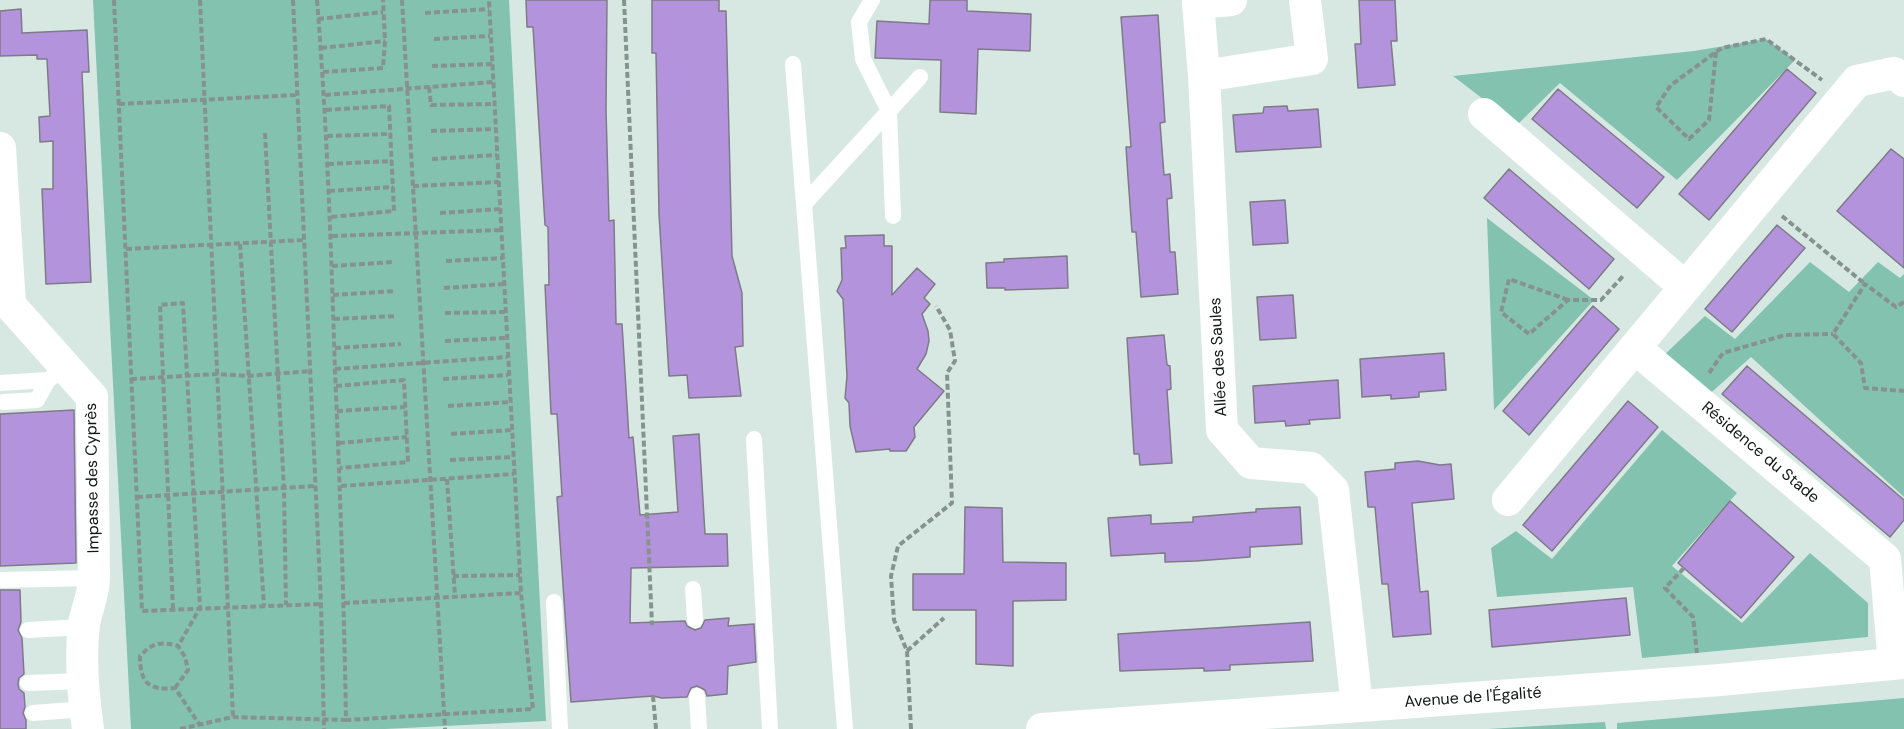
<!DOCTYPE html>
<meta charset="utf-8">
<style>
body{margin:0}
canvas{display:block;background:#d7e8e3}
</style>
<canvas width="1904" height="729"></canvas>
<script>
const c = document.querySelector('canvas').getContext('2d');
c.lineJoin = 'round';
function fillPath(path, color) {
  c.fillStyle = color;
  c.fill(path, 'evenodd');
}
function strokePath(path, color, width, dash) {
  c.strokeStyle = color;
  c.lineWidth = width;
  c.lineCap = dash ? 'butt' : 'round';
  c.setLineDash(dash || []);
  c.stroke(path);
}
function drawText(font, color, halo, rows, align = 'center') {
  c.font = font + ' "DM Sans",sans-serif';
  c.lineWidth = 6;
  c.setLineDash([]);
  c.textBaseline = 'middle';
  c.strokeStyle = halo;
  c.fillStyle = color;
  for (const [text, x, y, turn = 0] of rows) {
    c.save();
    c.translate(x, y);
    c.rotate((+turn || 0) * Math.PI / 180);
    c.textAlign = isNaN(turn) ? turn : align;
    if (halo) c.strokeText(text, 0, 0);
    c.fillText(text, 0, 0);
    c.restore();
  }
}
fillPath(new Path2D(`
 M93,0h416l37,721 -161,8h-254z
 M1766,39l29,21 -118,120 -117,-97 -43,42 -64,-49 241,-25z
 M1487,218l107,82 -100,110z
 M1810,262l39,30 29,-30 22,16 4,-4v223l-153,-140 -47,42 -43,-41 44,-42 30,23z
 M1662,430l75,63 -65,73 70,57 68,-70 58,50v34l-226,21 -9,-71 -136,10 -6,-49 25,-17 36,28z
 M1904,698v31h-287v-6z
 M1605,722l1,7h-118z`), '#84c2b0');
const building = new Path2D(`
 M526,0h81l-1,109 3,112 5,-1 2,104h6l7,114 4,-1 7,78 38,-3 -5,-76 26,-2 6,100h22l1,32 -97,2 -1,55 55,-2 2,5 8,4 6,-2 4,-8 24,-2 -1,8 26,-2 2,38 -28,4 -1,28 -20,2 -2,-6 -8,-4 -6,2 -4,9 -25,1 -9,-2 -82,6 -14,-205 5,-1 -5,-82h-6l-6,-129h4l-1,-58 -3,-2 -12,-198h-6z
 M652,0h67v11h7l6,245 10,37 1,53 -8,1 6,49 -52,2 -2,-23 -18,1 -10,-162 -3,-161h-4z
 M930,0h37v11l64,3 -1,37 -52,-2 -2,65 -36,-2 1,-52 -66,-2 2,-37 52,3z
 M1359,0h36l2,41h-6l4,44 -37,3 -3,-44h6z
 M21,9l1,24 65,-3 2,42h-7l9,210 -45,2 -4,-95h11v-48l-13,1 -1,-25 11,-1 -3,-57h-10v-4l-37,1v-45z
 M1158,15l7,107 -5,1 4,52 6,-1 2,24 -5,1 3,53h5l3,42 -37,3 -5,-65h-4l-4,-55 -2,-30h5l-10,-130z
 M1787,69l29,24 -107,127 -30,-26z
 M1558,89l106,88 -27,31 -105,-89z
 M1287,106l1,5 30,-2 3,38 -85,5 -3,-37 30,-2 1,-6z
 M1891,149l13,10v109l-67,-57z
 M1509,169l105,90 -25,30 -105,-91z
 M1285,200l3,43 -35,2 -3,-43z
 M1777,225l28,23 -73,84 -27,-23z
 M884,235v11h8v49l25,-27 18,16 -11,14 6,6 -8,10 6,17 1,10 -3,13 -9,15 27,22 -30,36 1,10 -9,14h-16v-2l-34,3 -6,-26 -1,-23 -4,-5 2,-22 -4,-77 -6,-8 5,-11 -1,-32h5l-1,-12z
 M1067,256l1,32 -63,2v-2h-18l-1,-25 18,-1v-3z
 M1293,295l3,43 -36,2 -3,-43z
 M1593,306l26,23 -90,106 -26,-24z
 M1164,335l3,30 3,1 1,23 -4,1 5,73 -32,2 -1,-11h-5l-7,-116z
 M1444,353l2,37 -27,2v5l-28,2v-4l-29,2 -2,-38z
 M1747,366l157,134v20l-14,17 -168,-143z
 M1338,380l2,38 -31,2 1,4 -24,2 -1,-5 -30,2 -2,-37z
 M1628,401l30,26 -106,124 -29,-26z
 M74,410l2,153 -76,3v-152z
 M1418,461l22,4 11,-1 3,35 -42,4 8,89 8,-1 3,43 -38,3 -5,-53h-6l-7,-77h-7l-3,-35 30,-3v-6z
 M1730,501l64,56 -53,61 -63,-55z
 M965,507l37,1 1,54 63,1v37l-53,1v65l-37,-2v-54h-63v-36h51z
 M1300,507l2,37 -52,3v10l-54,4 -31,1v-9l-54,3 -3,-38 43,-3v9l42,-2v-5l63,-5v-3z
 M0,590h20l1,32 -3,8 4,8 2,36 -5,4 -1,6 1,5 5,4 1,14 -2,6 3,7v9h-26z
 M1626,598l4,37 -138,12 -3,-37z
 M1310,622l3,39 -83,4v5l-26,1v-3l-84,3 -2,-37z`);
fillPath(building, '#b394dc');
strokePath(building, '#7f7a87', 1.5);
strokePath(new Path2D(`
 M114,0l28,611 179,-7
 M200,0l33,717
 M293,0l28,604 3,125
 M317,0c10,124 14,247 18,371 5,116 9,232 11,349l187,-11 -12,-116 -32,-593
 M402,0l43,729
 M624,0l28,625
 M425,13l64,-4
 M318,19l65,-7
 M434,39l56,-3
 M321,48l64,-7
 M1716,52l-7,68 -20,19 -33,-32 15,-22 45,-33 6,-4 44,-9 56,41
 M432,66l60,-2
 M323,72l60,-4 2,-27 -2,-41
 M429,87l2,18 63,-1
 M325,95l168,-13
 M119,104l178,-9
 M326,110l63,-4 5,105 -63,6
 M431,131l65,-2
 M265,133l19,356 2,116
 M327,136l64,-2
 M432,159l65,-4
 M328,164l64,-3
 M413,186l86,-4
 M329,191l64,-4
 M440,213l60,-4
 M1782,216l83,68
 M332,236l170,-6
 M240,244l24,362
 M126,249l178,-9
 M446,261l57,-3
 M332,266l61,-4
 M444,288l60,-4
 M333,295l62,-4
 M1568,300l-59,-21 -8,33 28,22 39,-34h33l23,-25
 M1904,302l-8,5 -31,-23 -32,50 28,29 4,25 39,3
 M445,313l60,-1
 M334,319l63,-3
 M445,341l61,-3
 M335,348l66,-4
 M335,369l172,-12
 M1709,373l14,-20 62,-18 48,-1
 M131,379l86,-5 31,2 62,-5
 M443,379l65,-4
 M336,386l68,-6 4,82 -68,6
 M448,406l62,-4
 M337,411l68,-4
 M451,434l61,-4
 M339,443l68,-6
 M450,460l63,-3
 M447,479l8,117
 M341,486l173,-12
 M137,497l178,-11
 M1684,568l-19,20 28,29 4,36
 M453,576l67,-1
 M344,603l177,-10
 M173,609l-13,-304 23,-2 17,305 -22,38
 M907,651l37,-33
 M175,688l13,-18 -3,-13 -7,-11c-17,-5 -26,-3 -38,10 0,26 8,35 35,32l24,36
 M653,696l3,33
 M180,729l53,-12 113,3
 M911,729l-4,-78 -13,-31 -3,-44 7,-30 54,-43 -5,-130 8,-12 -5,-31 -14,-24`), '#86928e', 4, [6, 3]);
strokePath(new Path2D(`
 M872,0l-13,22 4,37 26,52 4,105
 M793,64l52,665
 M804,204l116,-127
 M0,383l48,-3 18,-13
 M4,402l33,-2 11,-20
 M754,439l16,290
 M0,580l94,-2
 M693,589l2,31
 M554,602l6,127
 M28,630l56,-3
 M28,683l56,-2
 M697,696l2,33
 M33,713l52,-4`), '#fff', 16);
strokePath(new Path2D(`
 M1231,0l-33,3 6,73 18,354 29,33 60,5 22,22 24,216
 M1204,76l108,-17 -7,-59
 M1484,114l201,173
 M0,148l10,157 82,92 2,181c0,16 -7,30 -10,46 -4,34 -1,71 4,105
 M1635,348l250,211 9,105
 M1508,500l349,-419 37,-8 10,8
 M1042,729l678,-49 184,-17`), '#fff', 32);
drawText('16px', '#111715', '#fff', [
 ["Allée des Saules",1219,357,-93],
 ["Résidence du Stade",1760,453,40],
 ["Impasse des Cyprès",93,478,-91],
 ["Avenue de l'Égalité",1473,698,-4]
]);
</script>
